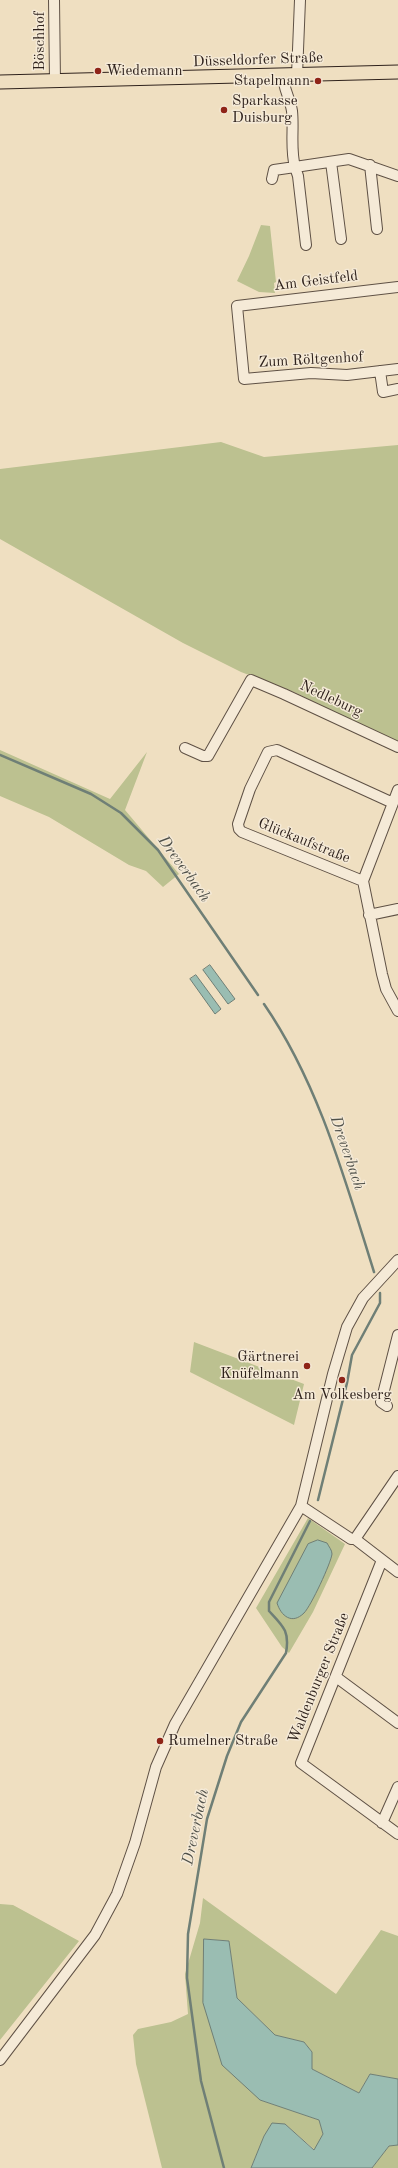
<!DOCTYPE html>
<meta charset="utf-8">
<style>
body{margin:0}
canvas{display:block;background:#efdfc1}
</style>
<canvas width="398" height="2168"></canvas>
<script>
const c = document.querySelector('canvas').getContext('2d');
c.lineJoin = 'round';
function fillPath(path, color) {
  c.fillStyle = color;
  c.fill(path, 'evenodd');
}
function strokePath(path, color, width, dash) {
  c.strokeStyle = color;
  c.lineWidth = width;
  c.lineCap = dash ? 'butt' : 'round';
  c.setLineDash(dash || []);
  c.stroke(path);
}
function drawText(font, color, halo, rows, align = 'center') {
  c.font = font + ' "Old Standard TT",serif';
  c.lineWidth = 3;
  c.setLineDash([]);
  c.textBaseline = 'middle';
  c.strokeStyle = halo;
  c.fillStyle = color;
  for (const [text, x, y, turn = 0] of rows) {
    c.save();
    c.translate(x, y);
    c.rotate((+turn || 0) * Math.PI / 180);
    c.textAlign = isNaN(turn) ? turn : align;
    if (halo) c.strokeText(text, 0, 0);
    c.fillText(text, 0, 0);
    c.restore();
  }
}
fillPath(new Path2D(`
 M261,225l9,1 6,56 -2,1 1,10 -16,-1 -22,-11 12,-25z
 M221,442l43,15 134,-12v298l-104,-51 -53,-20 -58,-29 -183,-104v-70z
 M0,750l110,49 37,-47 -22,58 54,64 -16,13 -17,-16 -17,-6 -80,-48 -49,-21z
 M194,1342l110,42 -10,41 -104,-53z
 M308,1518l37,26 -32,68 -24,41 -7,-6 -26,-39z
 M203,1898l133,96 45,-64 17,6v143l-28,-5 -11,19 -47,-24v-17l-8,-10 -29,-7 -38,-37 -8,-57 -25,-2 56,161 59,20 4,14 -8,16 -30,-26 -21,12 -13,32h-89l-26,-104 -3,-29 5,-6 33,-7 17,-8 -3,-40 15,-51z
 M0,1904l13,1 66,36 -79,99z
 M398,2145v23h-26l17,-22z`), '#bcc190');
const water = new Path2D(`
 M210,965l25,34 -7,5 -25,-34z
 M196,975l25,34 -6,5 -25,-35z
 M318,1540l9,3c2,4 5,7 5,11 -1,9 -21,52 -28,59 -12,12 -23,3 -27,-10l31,-59z
 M204,1939l25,2 8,57 38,37 29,7 8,10v17l47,24 11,-19 28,5v66l-9,1 -17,22h-121l13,-32 8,-13 13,1 29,26 9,-16 -4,-14 -59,-20 -38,-35 -19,-62z`);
fillPath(water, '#9abdb2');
strokePath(water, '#6f7f76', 1);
strokePath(new Path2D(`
 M0,755l91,39 30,19 37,37 100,145
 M264,1004c55,80 81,176 110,268
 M318,1500l29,-117 5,-28 28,-52v-10
 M224,2168l-23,-87 -14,-103 1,-44 19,-115 20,-63 14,-34 45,-69c4,-22 -3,-27 -17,-42v-9l41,-81`), '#6f7f76', 2.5);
const minor = new Path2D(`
 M54,0l1,81
 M283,75c0,13 7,23 9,36 2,19 -2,37 3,56l54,-8 49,17
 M297,75l3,-75
 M331,162l10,77
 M370,165l7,64
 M272,179l2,-9 21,-3 3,9 8,69
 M398,287l-161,19 7,73 67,-6 36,2 51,-6
 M380,371l3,21 15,-3
 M185,748l18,8h5l43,-76 33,14 114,53
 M398,790l-35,91 19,93 4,15 12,22
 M363,881l-121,-49 -3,-3 -1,-5 12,-35 18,-37 9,-2 116,53
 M369,915l29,-6
 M387,1406l-6,-4 17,-67
 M301,1506l50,33h4l43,33
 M355,1539l43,-63
 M382,1560l-81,203 97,71
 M336,1677l62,46
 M382,1823l16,-36
 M0,2060l95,-125 22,-41 18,-51 21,-76 19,-43 126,-218 32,-132 14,-47 16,-29 35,-38`);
const major = new Path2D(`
 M0,82l398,-10`);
strokePath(minor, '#5f5145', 12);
strokePath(major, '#2f221c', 15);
strokePath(minor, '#f5ead7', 10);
strokePath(major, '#efdfc1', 13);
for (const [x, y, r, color] of [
 [98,71,4,"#8f2418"],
 [318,81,4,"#8f2418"],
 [224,110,4,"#8f2418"],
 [307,1366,4,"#8f2418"],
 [342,1380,4,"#8f2418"],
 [160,1741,4,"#8f2418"]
]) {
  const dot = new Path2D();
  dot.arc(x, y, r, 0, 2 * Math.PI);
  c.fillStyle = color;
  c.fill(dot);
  strokePath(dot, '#f5ead7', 1.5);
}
drawText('15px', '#2f221c', '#f5ead7', [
 ["Böschhof",40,41,-90],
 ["Düsseldorfer Straße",258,60,-2],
 ["Am Geistfeld",316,281,-7],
 ["Zum Röltgenhof",311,360,-3],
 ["Nedleburg",331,699,25],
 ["Glückaufstraße",304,841,22],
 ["Waldenburger Straße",319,1678,-68]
]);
drawText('15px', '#2f221c', '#f5ead7', [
 ["Wiedemann",106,71],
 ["Stapelmann",310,81,"right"],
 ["Sparkasse",232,101],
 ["Duisburg",232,118],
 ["Gärtnerei",299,1357,"right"],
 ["Knüfelmann",299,1374,"right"],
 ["Am Volkesberg",342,1395,"center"],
 ["Rumelner Straße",168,1741]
], 'left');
drawText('italic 16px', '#4f5049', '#f5ead7', [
 ["Dreverbach",184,869,54],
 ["Dreverbach",347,1153,71],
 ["Dreverbach",196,1827,-78]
]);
</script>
